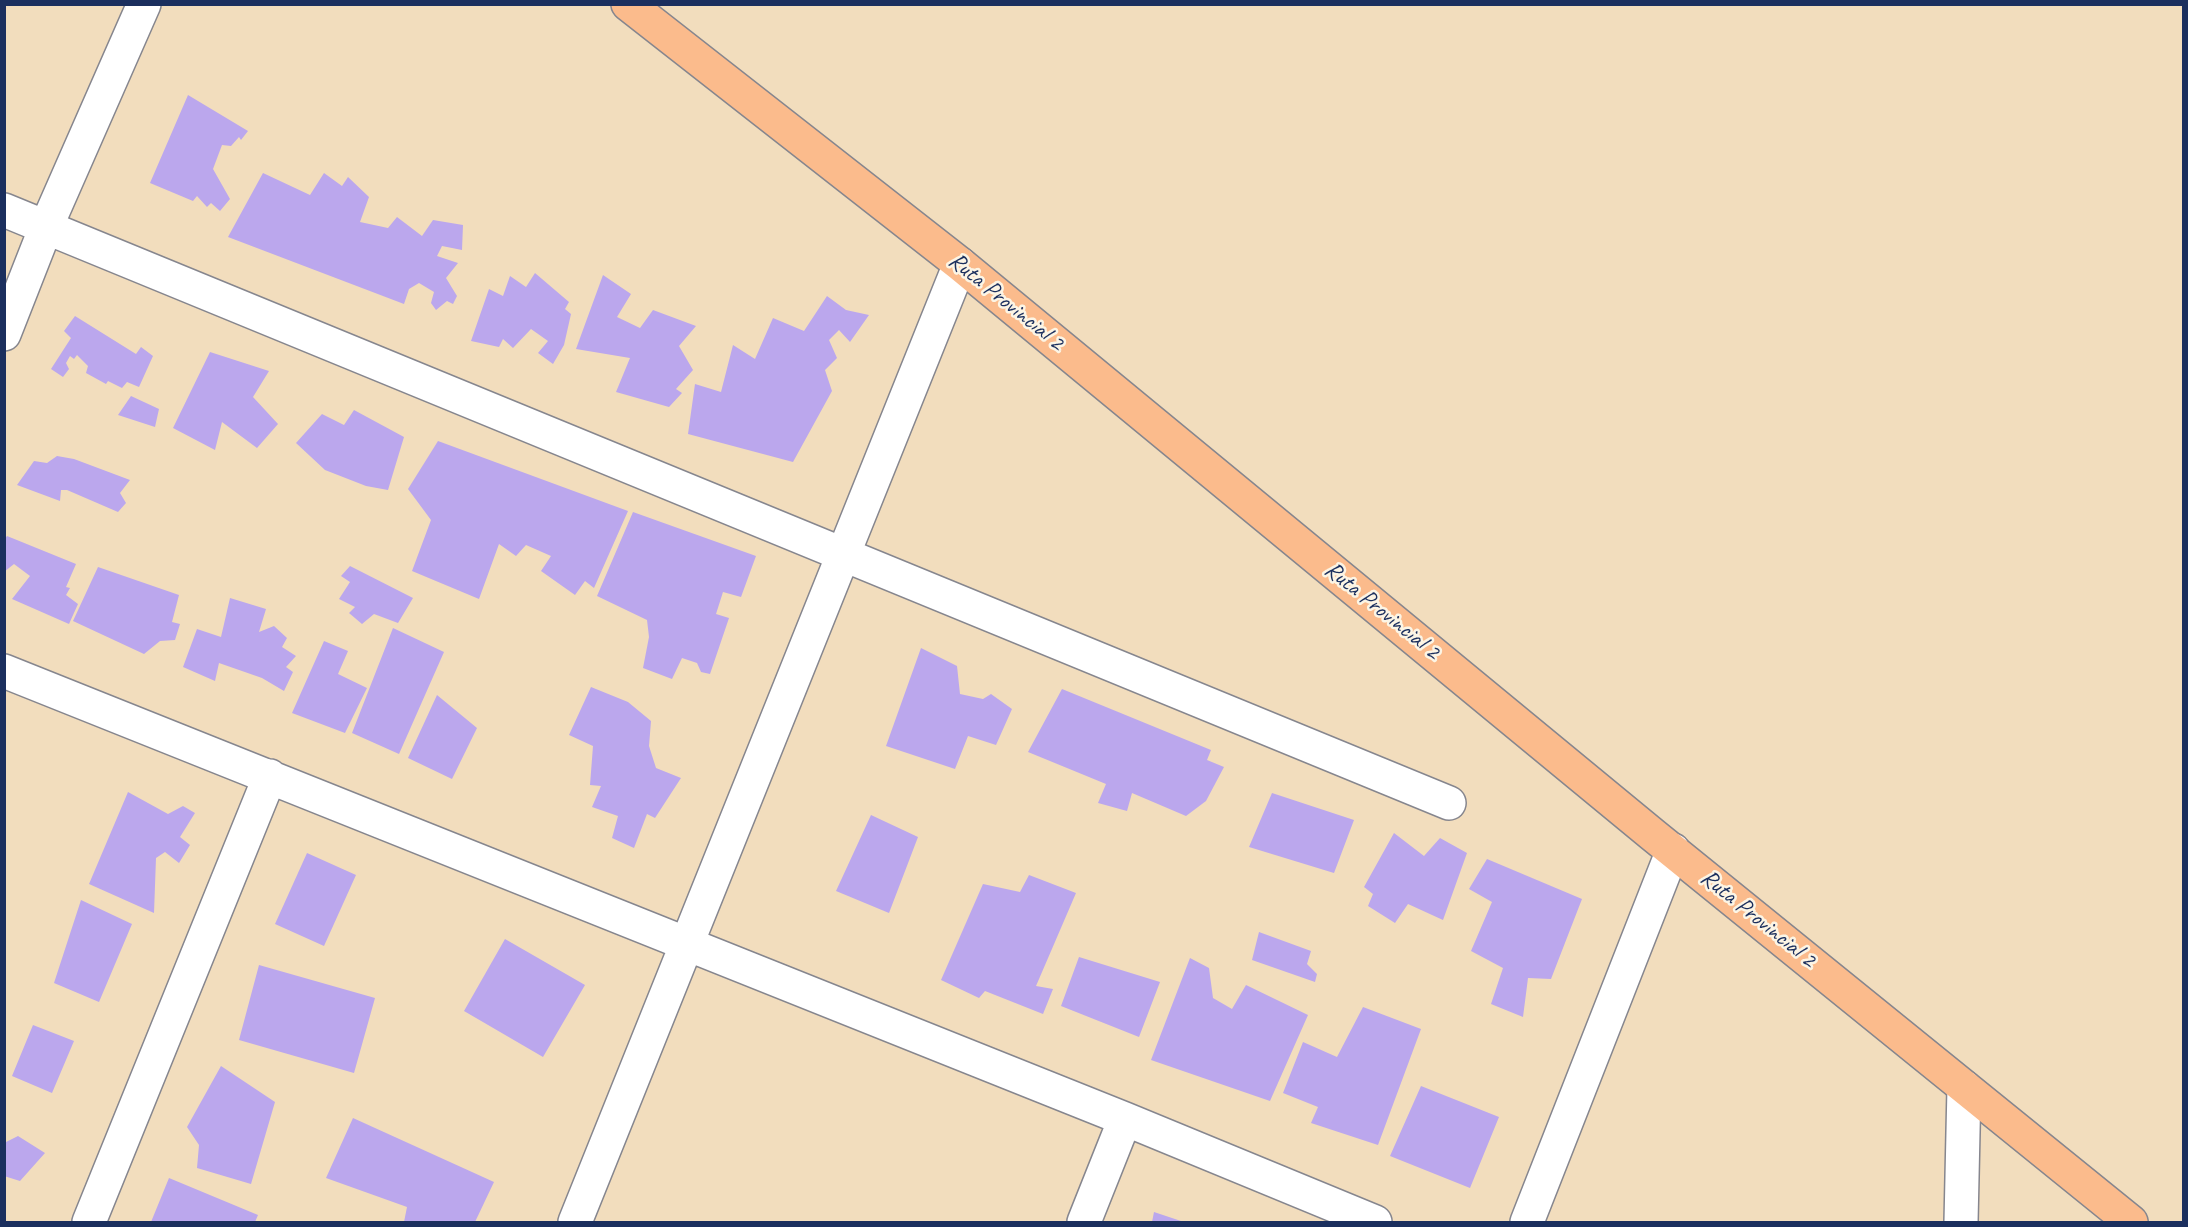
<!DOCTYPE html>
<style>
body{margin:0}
#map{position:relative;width:2188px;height:1227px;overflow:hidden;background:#f2ddbd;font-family:Caveat,sans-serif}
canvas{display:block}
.frame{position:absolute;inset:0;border:6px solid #1b2f5e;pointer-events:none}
</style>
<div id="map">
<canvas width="2188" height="1227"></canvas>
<div class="frame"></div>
</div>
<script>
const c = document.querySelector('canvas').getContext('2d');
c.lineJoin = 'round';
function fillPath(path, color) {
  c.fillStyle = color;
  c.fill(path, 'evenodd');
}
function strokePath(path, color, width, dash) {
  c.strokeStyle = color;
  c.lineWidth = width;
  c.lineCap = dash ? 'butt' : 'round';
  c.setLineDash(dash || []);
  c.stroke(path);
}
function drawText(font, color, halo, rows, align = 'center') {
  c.font = font + ' Caveat,sans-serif';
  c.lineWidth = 5;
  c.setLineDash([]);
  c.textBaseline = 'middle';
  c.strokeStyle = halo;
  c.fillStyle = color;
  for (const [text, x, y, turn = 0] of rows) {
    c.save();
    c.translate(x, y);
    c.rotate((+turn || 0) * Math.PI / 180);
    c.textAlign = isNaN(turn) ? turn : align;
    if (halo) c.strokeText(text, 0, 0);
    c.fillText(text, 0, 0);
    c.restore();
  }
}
fillPath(new Path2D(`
 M188,95l60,36 -7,9 -2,-3 -8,9 -9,-1 -9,24 17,30 -10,12 -9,-8 -4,4 -10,-11 -4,5 -43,-18z
 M263,173l47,22 14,-22 18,13 6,-9 21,20 -9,25 28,6 9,-11 25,19 11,-16 30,5 -1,25 -20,-4 -5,10 21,7 -12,15 11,18 -4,8 -6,-3 -11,9 -5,-7 3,-11 -15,-9 -10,6 -5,15 -176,-67z
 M535,273l34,29 -4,7 6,5 -7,31 -11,19 -15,-11 10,-12 -17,-12 -18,19 -10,-9 -4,8 -28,-6 18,-52 14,7 7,-20 16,11z
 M603,275l28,19 -14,23 23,11 13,-18 43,16 -17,20 14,24 -17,19 6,4 -13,14 -53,-15 14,-34 -54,-9z
 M827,296l19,14 23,5 -19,27 -11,-12 -10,10 8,18 -12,12 7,21 -39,71 -105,-28 7,-50 26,8 12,-47 22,14 18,-41 31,13z
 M75,316l61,38 5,-7 12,9 -14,31 -12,-5 -5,6 -14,-7 -2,3 -20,-11 2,-7 -11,-11 -3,4 -4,-3 -4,7 3,6 -6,8 -12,-8 20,-31 -7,-7z
 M210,352l59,19 -16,26 25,27 -21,24 -35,-26 -7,28 -42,-22z
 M131,396l28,13 -4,18 -37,-12z
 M354,410l50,27 -16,53 -22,-4 -41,-16 -29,-27 26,-29 22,11z
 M438,441l190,70 -34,77 -9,-7 -10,14 -34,-24 10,-15 -25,-11 -10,11 -17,-12 -20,55 -67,-28 19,-51 -23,-31z
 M57,456l17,3 56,21 -10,13 6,10 -8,9 -51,-22h-6l-1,11 -43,-16 17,-24 13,2z
 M633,512l123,44 -15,41 -18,-5 -7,22 13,4 -19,56 -9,-2 -4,-9 -15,-5 -10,21 -29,-11 6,-31 -2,-17 -50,-24z
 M7,536l69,28 -10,23 4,1 -4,7 12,9 -9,20 -57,-25 18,-23 -16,-12 -10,8v-32z
 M350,566l63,32 -15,25 -24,-9 -12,10 -13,-11 6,-6 -16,-8 11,-17 -9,-6z
 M98,567l81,28 -7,27 8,2 -5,16 -15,1 -16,13 -71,-33z
 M230,598l36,11 -7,23 15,-6 13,12 -5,9 14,9 -10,11 7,5 -9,19 -22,-13 -43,-15 -4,18 -32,-14 14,-38 24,8z
 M393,628l51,24 -45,102 -47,-21z
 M324,641l24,10 -10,23 29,14 -22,45 -53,-20z
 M921,648l36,18 3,28 23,5 8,-5 21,15 -16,36 -28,-9 -13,33 -69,-23z
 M591,687l37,15 23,19 -2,25 7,22 25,10 -26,40 -8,-4 -13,34 -22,-10 6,-22 -26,-9 9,-21 -11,-1 3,-39 -24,-11z
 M1062,689l149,61 -4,10 17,7 -18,34 -20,15 -54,-23 -5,18 -29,-8 8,-19 -78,-32z
 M437,695l40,33 -25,51 -44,-21z
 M128,792l40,22 15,-8 12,7 -15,24 10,8 -11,18 -14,-11 -9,6 -2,55 -65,-29z
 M1272,793l82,27 -20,53 -85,-26z
 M871,815l47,22 -29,76 -53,-22z
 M1394,833l30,23 16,-18 27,15 -24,67 -35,-16 -13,19 -27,-17 5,-12 -9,-7z
 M307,853l49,22 -32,71 -49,-22z
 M1487,859l95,40 -31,80 -23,-1 -5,39 -32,-13 12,-36 -32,-17 21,-49 -23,-13z
 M1029,875l47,18 -40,93 17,3 -10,25 -58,-23 -6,7 -38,-18 42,-96 37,8z
 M81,900l51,24 -33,78 -45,-19z
 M1259,932l52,19 -4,13 10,10 -2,8 -63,-22z
 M505,939l80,46 -42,72 -79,-46z
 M1079,957l81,25 -21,55 -78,-31z
 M1190,958l19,10 4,30 19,11 14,-24 62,30 -38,86 -119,-41z
 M259,965l116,33 -21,75 -115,-33z
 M1363,1007l58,22 -43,116 -67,-22 7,-16 -35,-14 20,-51 34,15z
 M33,1025l41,16 -22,52 -40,-17z
 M221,1066l54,36 -24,82 -54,-16 2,-23 -12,-18z
 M1421,1086l78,31 -29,71 -80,-32z
 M353,1118l141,64 -19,40h-71l3,-15 -81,-29z
 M18,1136l27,17 -25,28 -16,-5v-33z
 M169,1178l89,37 -3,7h-104z
 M1154,1212l30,10h-32z`), '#bba7ed');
const street = new Path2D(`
 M4,210l1445,593
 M4,334l42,-107 98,-223
 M4,671l1121,448 250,103
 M89,1222l181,-446
 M575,1222l385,-958
 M1084,1222l41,-103
 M1527,1222l146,-372
 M1961,1222l3,-135`);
const primary = new Path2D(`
 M628,4l332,260 693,571 478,387`);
strokePath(street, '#86868e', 36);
strokePath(primary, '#86868e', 36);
strokePath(street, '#fff', 33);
strokePath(primary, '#fbbb8c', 33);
drawText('24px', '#1b2f5e', '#fcf5e5', [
 ["Ruta Provincial 2",1006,302,39],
 ["Ruta Provincial 2",1382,611,39],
 ["Ruta Provincial 2",1758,919,39]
]);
</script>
